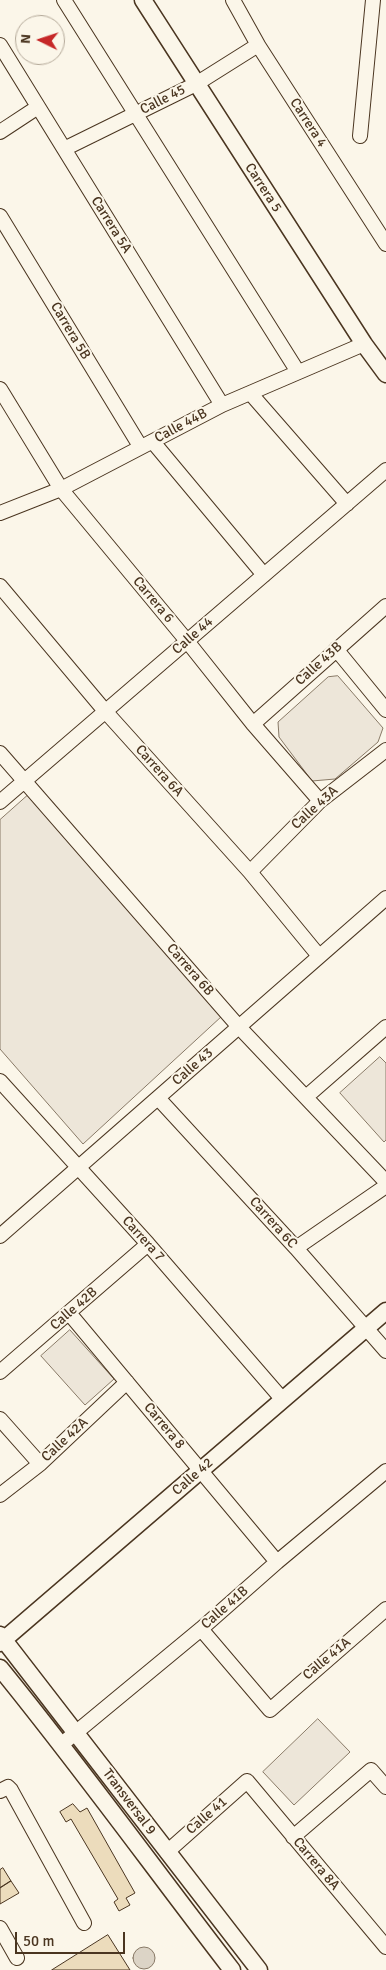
<!DOCTYPE html>
<style>
body{margin:0}
#map{position:relative;width:386px;height:1970px;overflow:hidden;background:#fbf6e9;font-family:Signika,sans-serif}
canvas{display:block}
.north{position:absolute;left:15px;top:15px;width:50px;height:50px;box-sizing:border-box;background:#fbf6e9;border:1px solid #b4a999;border-radius:50%;rotate:274deg;font-size:14px;font-weight:700;line-height:20px;text-align:center;color:#4a3520}
.north::after{content:'';display:block;margin:auto;width:18px;height:22px;background:#c62828;clip-path:polygon(50% 0,100% 100%,50% 72%,0 100%)}
.scale{position:absolute;left:15px;top:1932px;width:110px;height:22px;box-sizing:border-box;border:2px solid #4a3520;border-top:0;padding-left:6px;font-size:15px;line-height:18px;white-space:nowrap;color:#4a3520;-webkit-text-stroke:4px #fbf6e9;paint-order:stroke}
</style>
<div id="map">
<canvas width="386" height="1970"></canvas>
<div class="north">N</div>
<div class="scale">50 m</div>
</div>
<script>
const c = document.querySelector('canvas').getContext('2d');
c.lineJoin = 'round';
function fillPath(path, color) {
  c.fillStyle = color;
  c.fill(path, 'evenodd');
}
function strokePath(path, color, width, dash) {
  c.strokeStyle = color;
  c.lineWidth = width;
  c.lineCap = dash ? 'butt' : 'round';
  c.setLineDash(dash || []);
  c.stroke(path);
}
function drawText(font, color, halo, rows, align = 'center') {
  c.font = font + ' Signika,sans-serif';
  c.lineWidth = 4;
  c.setLineDash([]);
  c.textBaseline = 'middle';
  c.strokeStyle = halo;
  c.fillStyle = color;
  for (const [text, x, y, turn = 0] of rows) {
    c.save();
    c.translate(x, y);
    c.rotate((+turn || 0) * Math.PI / 180);
    c.textAlign = isNaN(turn) ? turn : align;
    if (halo) c.strokeText(text, 0, 0);
    c.fillText(text, 0, 0);
    c.restore();
  }
}
const green = new Path2D(`
 M338,676l45,52 -5,14 -43,37 -23,2 -33,-44 -1,-15 50,-45z
 M35,789l187,227 -139,128 -83,-95v-229z
 M380,1057l6,6v77l-2,2 -44,-49z
 M70,1330l44,49 -29,26 -44,-49z
 M318,1719l32,33 -56,53 -31,-33z`);
fillPath(green, '#ede6d9');
strokePath(green, '#887966', 1);
const water = new Path2D(`
 M133 1958a11 11 0 1 1 22 0a11 11 0 1 1-22 0Z`);
fillPath(water, '#dcd4c6');
strokePath(water, '#887966', 1);
const building = new Path2D(`
 M73,1804l7,8 7,-4 48,85 -9,5 4,7 -11,6 -5,-9 4,-3 -47,-80 -5,3 -6,-10z
 M3,1868l8,13 -11,7v-18z
 M11,1881l8,12 -19,11v-16z
 M108,1935l22,35h-78z`);
fillPath(building, '#ecdcbc');
strokePath(building, '#4a3520', 1);
const minor = new Path2D(`
 M64,0l234,372
 M233,0l25,45 128,199
 M0,45l222,360
 M0,132l38,-25
 M360,136l13,-136
 M64,149l132,-65 62,-39
 M0,216l140,230
 M0,389l61,100 126,152 66,83 67,77
 M251,394l96,110
 M153,442l111,133
 M0,513l61,-24 161,-84 142,-61
 M0,586l105,125 145,161 69,84
 M336,649l50,61
 M253,724l133,-118
 M0,753l239,274 147,155
 M0,802l386,-332
 M250,872l70,-71 66,-51
 M0,1081l148,163 135,156
 M306,1097l80,-70
 M158,1098l138,150 90,103
 M0,1236l386,-338
 M296,1248l90,-62
 M69,1313l208,249
 M0,1372l148,-128
 M0,1419l40,45
 M0,1495l40,-31 87,-82
 M201,1629l69,81 116,-101
 M62,1744l139,-115 76,-67 109,-91
 M0,1791l8,-4 3,3 73,133
 M293,1837l78,-67 15,17
 M167,1852l80,-71 139,166
 M0,1928l17,30`);
const tertiary = new Path2D(`
 M143,0l221,344 22,30
 M0,1635l259,335
 M0,1643l386,-332
 M0,1668c80,98 154,201 232,302`);
strokePath(minor, '#4a3520', 16);
strokePath(tertiary, '#4a3520', 19);
strokePath(minor, '#fbf6e9', 14);
strokePath(tertiary, '#fbf6e9', 16);
drawText('14px', '#4a3520', '#fbf6e9', [
 ["Calle 45",163,100,-27],
 ["Carrera 4",308,123,57],
 ["Carrera 5",263,188,57],
 ["Carrera 5A",111,225,58],
 ["Carrera 5B",70,331,59],
 ["Calle 44B",181,426,-28],
 ["Carrera 6",153,600,50],
 ["Calle 44",193,636,-41],
 ["Calle 43B",319,664,-42],
 ["Carrera 6A",159,771,48],
 ["Calle 43A",315,808,-42],
 ["Carrera 6B",190,970,49],
 ["Calle 43",193,1067,-41],
 ["Carrera 6C",273,1223,48],
 ["Carrera 7",143,1239,48],
 ["Calle 42B",74,1309,-41],
 ["Carrera 8",164,1426,50],
 ["Calle 42A",65,1440,-43],
 ["Calle 42",193,1477,-41],
 ["Calle 41B",225,1608,-41],
 ["Calle 41A",327,1659,-40],
 ["Transversal 9",129,1802,53],
 ["Calle 41",207,1816,-41],
 ["Carrera 8A",316,1864,50]
]);
</script>
